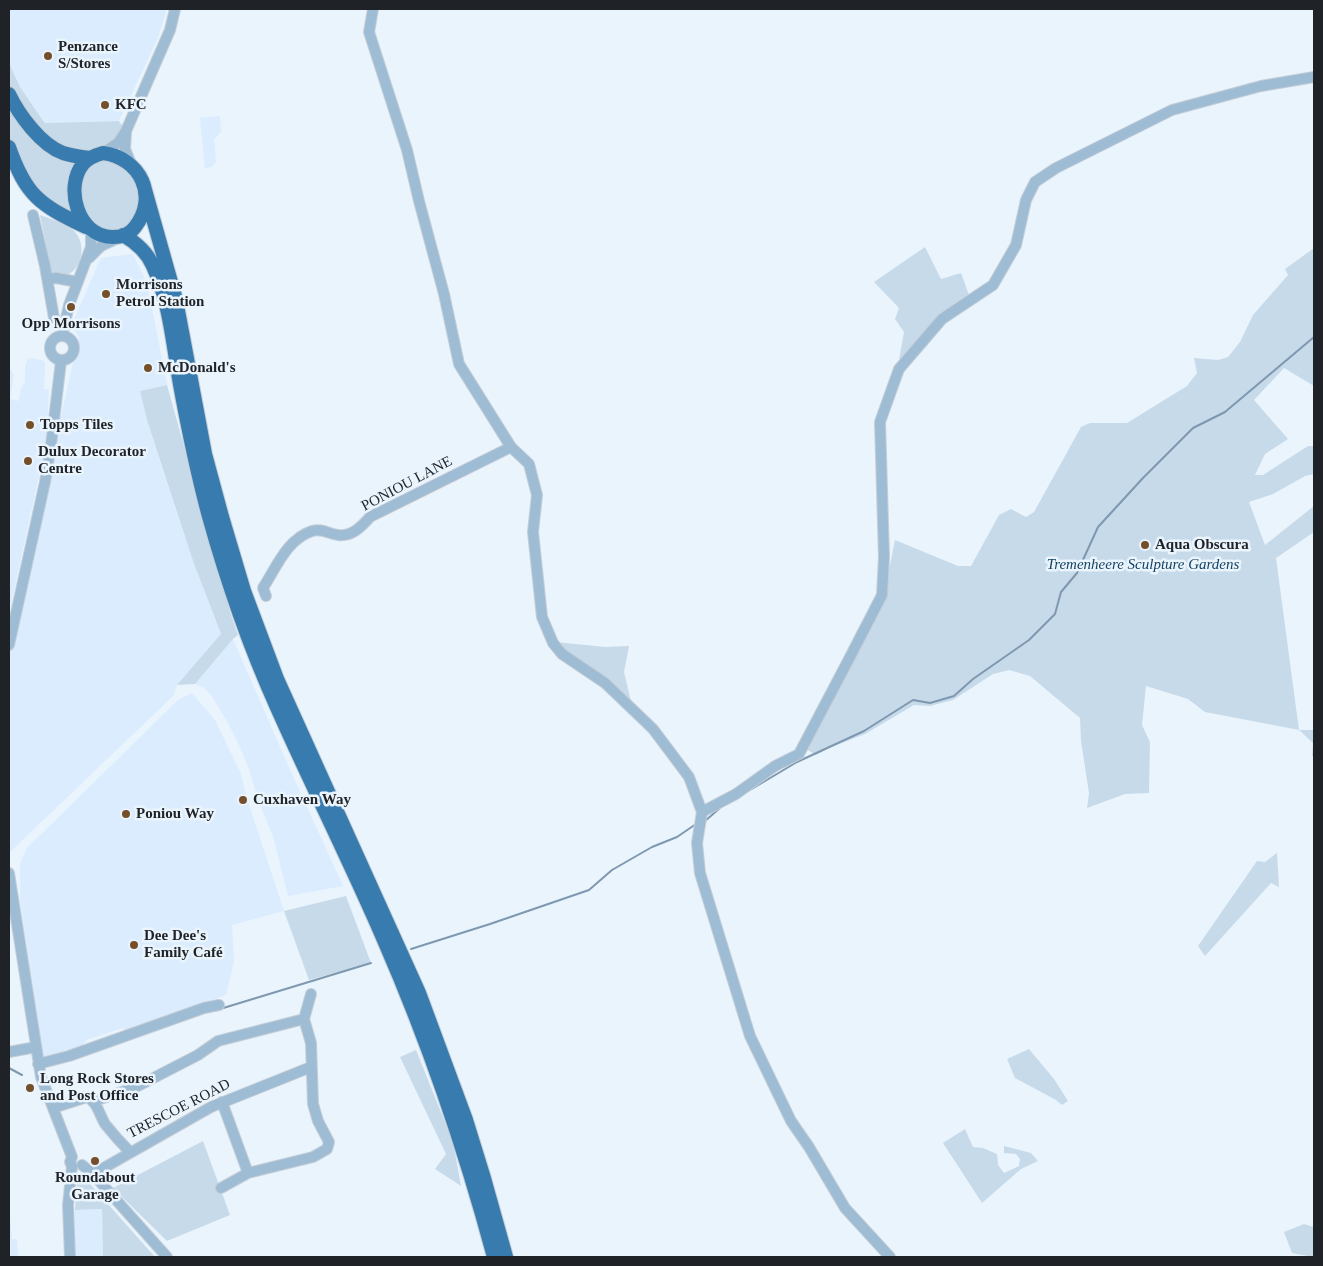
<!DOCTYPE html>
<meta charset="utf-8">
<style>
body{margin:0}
#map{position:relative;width:1323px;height:1266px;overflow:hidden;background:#eaf4fd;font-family:"Times New Roman",serif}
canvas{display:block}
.frame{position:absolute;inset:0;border:10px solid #1f2327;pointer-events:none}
</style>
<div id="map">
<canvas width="1323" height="1266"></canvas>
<div class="frame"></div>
</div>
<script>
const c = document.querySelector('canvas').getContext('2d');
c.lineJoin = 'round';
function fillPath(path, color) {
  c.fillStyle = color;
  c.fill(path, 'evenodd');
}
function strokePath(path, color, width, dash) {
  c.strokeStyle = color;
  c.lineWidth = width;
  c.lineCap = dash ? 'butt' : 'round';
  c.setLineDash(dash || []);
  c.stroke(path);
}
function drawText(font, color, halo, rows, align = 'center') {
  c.font = font + ' "Times New Roman",serif';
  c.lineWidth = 5;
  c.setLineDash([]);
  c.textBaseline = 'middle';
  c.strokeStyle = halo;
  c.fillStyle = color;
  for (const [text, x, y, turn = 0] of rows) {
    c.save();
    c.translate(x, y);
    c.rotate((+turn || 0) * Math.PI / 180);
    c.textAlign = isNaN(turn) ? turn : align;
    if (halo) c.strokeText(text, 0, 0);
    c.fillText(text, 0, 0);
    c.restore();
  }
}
fillPath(new Path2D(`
 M9,9h158l-10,31 -38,81 -73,2 -26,-36 -11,-24z
 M220,116l1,16 -7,7 2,23 -4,5 -7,1 -5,-50z
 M133,254l14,29 20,102 -27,6 7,29 47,144 27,71 -44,50 -4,11 -164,157v-208l46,-228 6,-1 18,-79 -8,-11 30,-68z
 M28,358l14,2 3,2 -1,27h5l-2,40 -3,24 -35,160v-246l5,8 -4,24 9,2 2,-12 4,-7v-15z
 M233,639l54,124 56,123 -55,10 -15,-60 -15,-36 -8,-28 -10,-25 -13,-26 -16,-26 -7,-7 -9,-4z
 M192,693l23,27 26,54 6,25 37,112 -52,14 2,36 -8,34 -101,37 -2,-4 -37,12 -5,9 -37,11 -24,-160v-36l7,-16 151,-148z
 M9,1204l3,35h5l1,18h-9z
 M102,1209l1,48h-29l1,-47z`), '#daecfd');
fillPath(new Path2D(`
 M9,63l11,24 25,36 74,-2 7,10 -47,41v43l-36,-11 -34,-57z
 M104,160c25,2 46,36 30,58 -2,2 -4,7 -7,9 -2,2 -5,2 -7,2 -39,12 -57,-60 -16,-69z
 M40,215c10,4 27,8 35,17 11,12 8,36 -8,43 -4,2 -10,0 -15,0z
 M925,247l16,32 20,-6 8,22 -28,19 -42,46 5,-28 -9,-13 4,-11 -25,-26z
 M1314,248v138l-30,-18 -30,32 34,39 -23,15 -10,21h8l45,-29h6v28l-9,2 -32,18 -24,8 16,43 49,-39v26l-38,26 23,172h15v27l-2,-1 1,-13 -14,-13 -94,-18 -17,-13 -42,-13 -4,39 8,17 -1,51 -24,1 -38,14 2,-15 -8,-52 -1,-23 -50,-42 -21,-6 -16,4 -40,26 -23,6 -16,-1 -49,29 -36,14 -13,7 -12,-7 82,-163 9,-45 63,26h13l28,-51 12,-6 15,8 8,-5 47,-85 9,-4h37l60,-37 10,-13 -3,-15 24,2 10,-3 12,-15 13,-27 35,-40 -3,-6z
 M167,385l64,230 7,20 -5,4 -38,45 -18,1 44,-51 -27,-70 -47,-144 -7,-29z
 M556,642l49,5 24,-1 -5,26 7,29 -27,-25 -37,-23z
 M1277,853l2,34 -8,-4 -66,73 -7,-10 59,-85 8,1z
 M346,896l25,67 -62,17 -25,-69z
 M1029,1049l25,30 14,22 -6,4 -6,-5 -41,-22 -8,-19z
 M416,1050l37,92 8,44 -26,-17 11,-15 -46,-97z
 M965,1129l8,18 10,1 14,6 1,11 6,8 15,-7 1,-7 -4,-5 -12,-1v-7l27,7 7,8 -17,8 -39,34 -39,-60z
 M203,1141l27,74 -63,26 -54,-53z
 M84,1177l71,80h-52l-1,-48 -27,1 2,-31z
 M1304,1224l10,3v30l-22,-4 -8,-21z`), '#c7daea');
strokePath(new Path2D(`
 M750,790l47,-28 67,-31 49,-31 17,3 24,-7 19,-17 56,-39 26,-26 6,-22 16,-19 21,-46 45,-49 50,-50 32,-16 89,-75
 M705,821l15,-13
 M411,949l79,-25 99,-34 23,-20 40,-23 25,-10 19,-13
 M220,1009l151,-46
 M9,1068l13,7`), '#7e98af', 2);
const minor = new Path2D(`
 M373,9l-4,23 38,118 12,51 25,93 15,70 52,83 18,17 8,31 -4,37 9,85 11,26 9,11 43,29 48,46 36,48 13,35 -5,31 3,30 50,163 41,85 18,26 36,61 45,49
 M126,132l-1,17 6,15
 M103,153l15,-10 8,-12 44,-101 5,-21
 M33,215l12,51 9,52
 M89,258l12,-12 17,-8
 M48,279l8,-1 22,4
 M50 348a12 12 0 1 1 24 0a12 12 0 1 1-24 0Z
 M62,336l7,-31 22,-58v-16
 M266,596l-3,-8c13,-20 24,-49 49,-57 10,-3 17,3 26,4 14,2 24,-9 32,-18l141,-70
 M9,645l36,-163 6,-37 10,-84
 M702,812l34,-18 39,-28 24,-12 50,-95 33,-64 2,-38 -4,-135 19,-53 43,-50 51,-34 23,-40 10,-45 9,-18 21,-14 116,-58 89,-24 53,-9
 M9,873l32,204 31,80 -2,5 2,4 -4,39 2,52
 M9,1052l27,-5
 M38,1064l31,-8 135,-48 15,-3
 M94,1101l40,-13 64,-33 20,-14 86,-22
 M222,1102l26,71 65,-16 14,-8 2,-7 -11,-21 -5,-17 -2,-61 -7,-24 7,-25
 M53,1108l34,-11c11,6 12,17 18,27 8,10 16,19 25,28
 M82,1165l11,9 74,83
 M93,1174l118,-67 100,-40
 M221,1188l27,-15`);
const highway = new Path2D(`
 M9,94c10,21 32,51 54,59 9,3 18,4 27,5
 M9,147c17,49 31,58 77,80
 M103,153c37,5 56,43 32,74 -6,8 -13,10 -23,10 -34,0 -48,-50 -29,-73 5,-6 13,-9 20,-11z
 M145,190l31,110 29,154 17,63 22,74 33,88 142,314 47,127 17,55 23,82
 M123,235c14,8 24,17 30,31 17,37 20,79 27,118 8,44 17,87 28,129 18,65 40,130 68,192 35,79 74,156 108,235 45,103 81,209 110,317`);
strokePath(minor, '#c5ced6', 12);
strokePath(highway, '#c5ced6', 16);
strokePath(minor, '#9fbcd5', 10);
strokePath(highway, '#387bae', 14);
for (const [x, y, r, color] of [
 [48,56,5,"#744f2a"],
 [105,105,5,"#744f2a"],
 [106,294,5,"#744f2a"],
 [71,307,5,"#744f2a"],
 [148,368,5,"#744f2a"],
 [30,425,5,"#744f2a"],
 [28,461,5,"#744f2a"],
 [1145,545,5,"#744f2a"],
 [243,800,5,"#744f2a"],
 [126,814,5,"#744f2a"],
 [134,945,5,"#744f2a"],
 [30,1088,5,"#744f2a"],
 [95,1161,5,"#744f2a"]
]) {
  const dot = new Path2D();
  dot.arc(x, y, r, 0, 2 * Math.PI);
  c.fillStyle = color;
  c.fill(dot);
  strokePath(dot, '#eaf4fd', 2);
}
drawText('bold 15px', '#1f2327', '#eaf4fd', [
 ["Penzance",58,47],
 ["S/Stores",58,64],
 ["KFC",115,105],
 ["Morrisons",116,285],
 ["Petrol Station",116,302],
 ["Opp Morrisons",71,324,"center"],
 ["McDonald's",158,368],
 ["Topps Tiles",40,425],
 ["Dulux Decorator",38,452],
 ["Centre",38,469],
 ["Aqua Obscura",1155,545],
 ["Cuxhaven Way",253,800],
 ["Poniou Way",136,814],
 ["Dee Dee's",144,936],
 ["Family Café",144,953],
 ["Long Rock Stores",40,1079],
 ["and Post Office",40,1096],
 ["Roundabout",95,1178,"center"],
 ["Garage",95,1195,"center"]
], 'left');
drawText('15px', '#1f2327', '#eaf4fd', [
 ["PONIOU LANE",407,484,-28],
 ["TRESCOE ROAD",179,1109,-27]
]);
drawText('italic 15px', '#144162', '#eaf4fd', [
 ["Tremenheere Sculpture Gardens",1143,565]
]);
</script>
